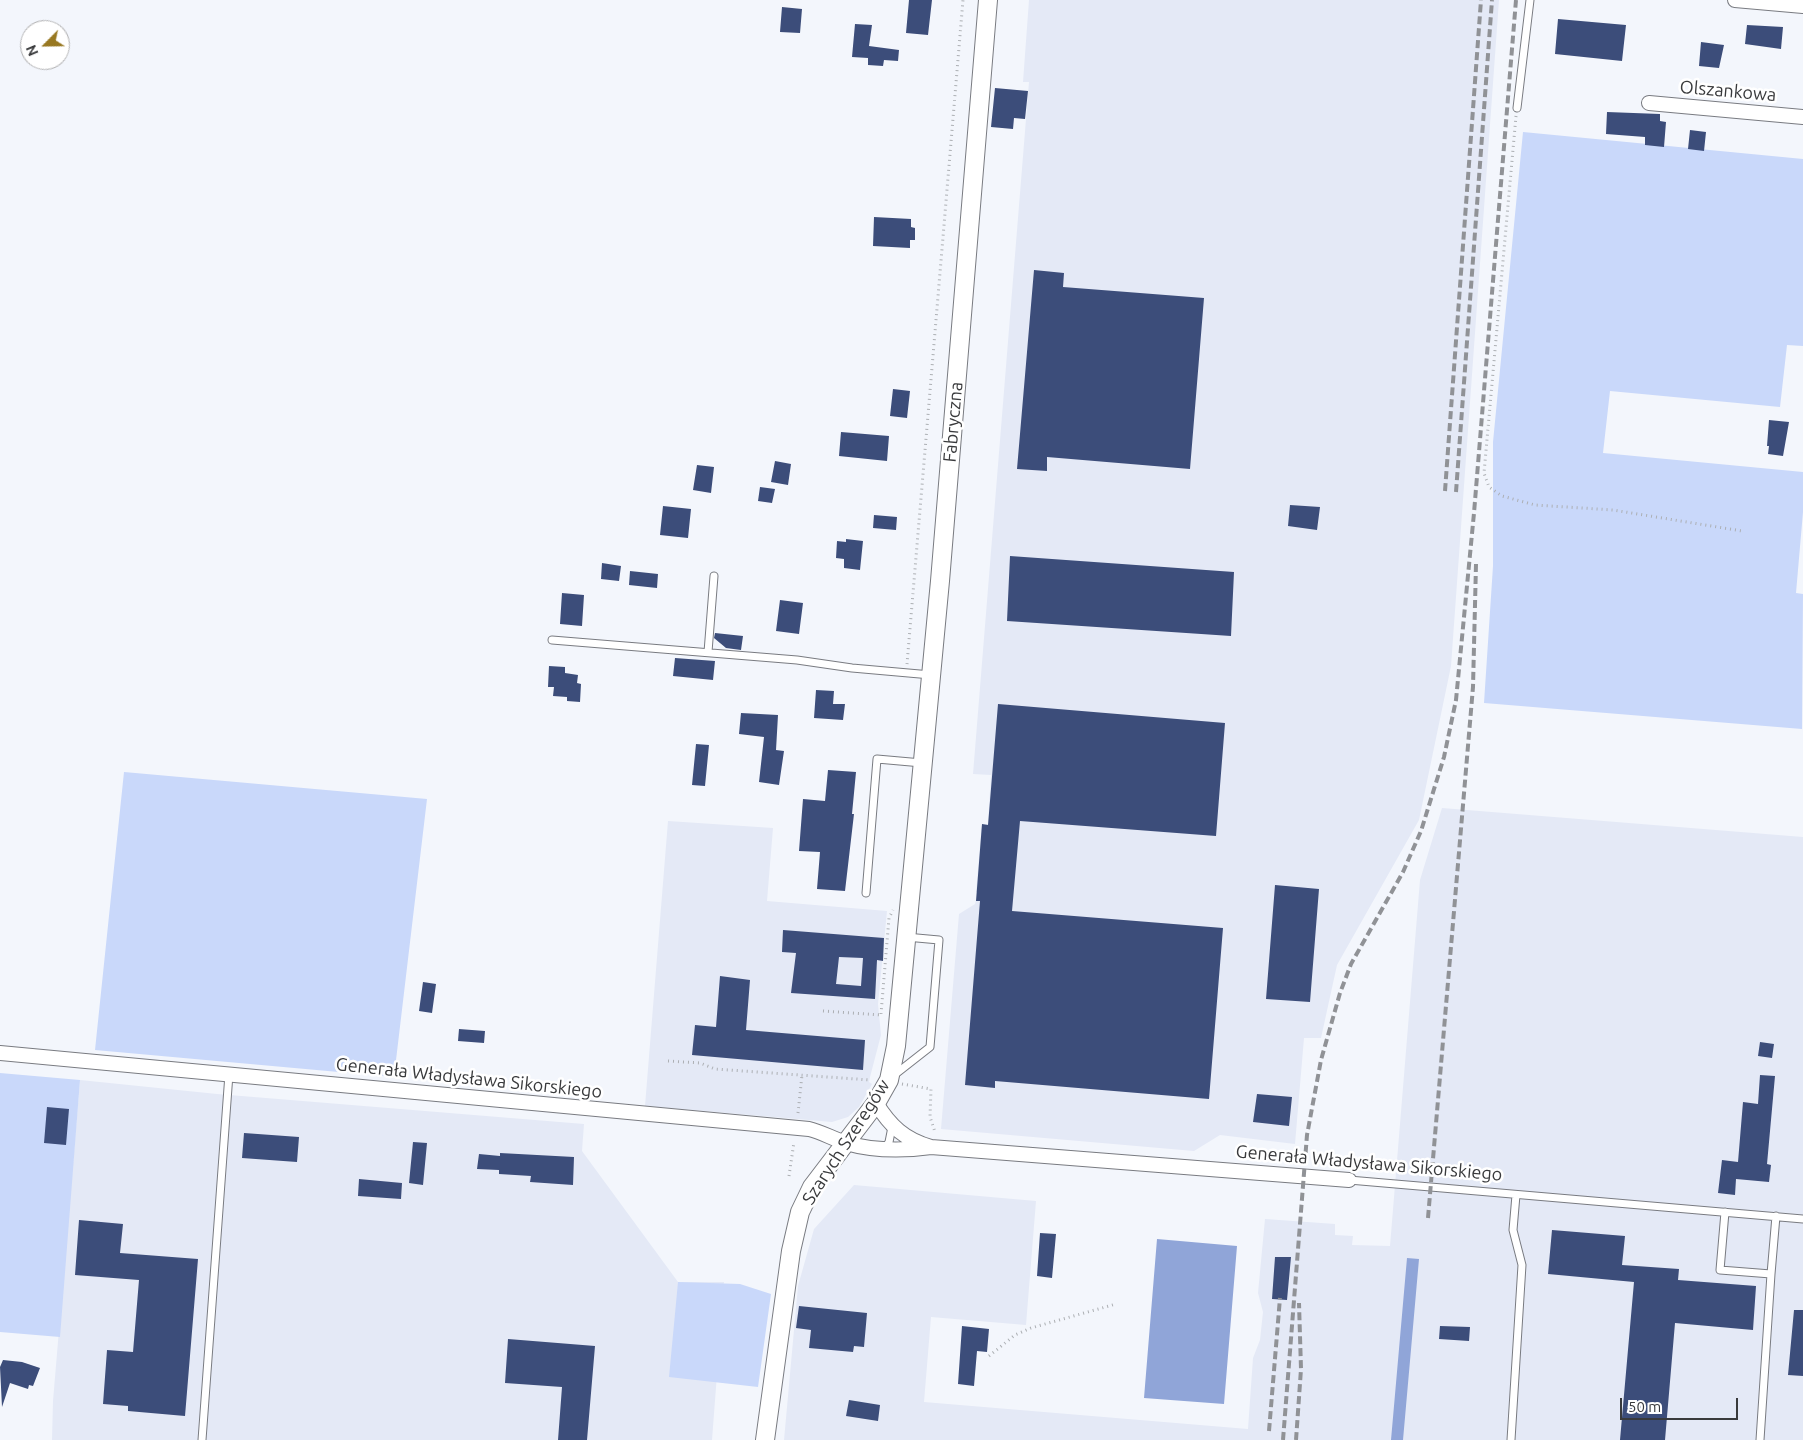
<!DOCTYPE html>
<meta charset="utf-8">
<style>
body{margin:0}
#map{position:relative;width:1803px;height:1440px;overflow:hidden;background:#f3f6fc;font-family:Ubuntu,sans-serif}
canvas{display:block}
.north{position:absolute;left:20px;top:20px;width:50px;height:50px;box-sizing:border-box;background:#fff;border:1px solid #b0b0b1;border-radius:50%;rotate:247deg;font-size:14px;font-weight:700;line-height:20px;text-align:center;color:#393a3c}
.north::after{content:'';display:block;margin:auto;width:18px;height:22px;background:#987821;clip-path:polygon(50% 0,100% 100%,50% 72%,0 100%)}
.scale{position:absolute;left:1620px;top:1398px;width:118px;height:22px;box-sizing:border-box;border:2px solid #393a3c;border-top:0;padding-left:6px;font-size:15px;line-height:18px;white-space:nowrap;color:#393a3c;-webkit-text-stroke:4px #fff;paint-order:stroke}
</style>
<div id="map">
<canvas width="1803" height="1440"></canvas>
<div class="north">N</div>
<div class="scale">50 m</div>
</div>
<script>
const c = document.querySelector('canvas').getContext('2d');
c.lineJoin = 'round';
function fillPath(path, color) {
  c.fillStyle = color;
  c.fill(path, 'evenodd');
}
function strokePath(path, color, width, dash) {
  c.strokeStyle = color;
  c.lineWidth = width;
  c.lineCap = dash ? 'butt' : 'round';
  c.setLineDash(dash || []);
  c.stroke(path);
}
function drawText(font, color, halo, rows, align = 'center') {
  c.font = font + ' Ubuntu,sans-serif';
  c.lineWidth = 5;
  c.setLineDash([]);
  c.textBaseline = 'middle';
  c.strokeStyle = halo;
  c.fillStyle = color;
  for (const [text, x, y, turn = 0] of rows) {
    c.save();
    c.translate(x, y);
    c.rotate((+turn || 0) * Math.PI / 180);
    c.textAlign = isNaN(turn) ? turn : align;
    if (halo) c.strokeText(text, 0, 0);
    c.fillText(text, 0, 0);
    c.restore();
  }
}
fillPath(new Path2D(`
 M1029,0h470l-48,666 -32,154 -82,145 -16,73h-17l-9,106 -75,-9 -26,16 -253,-22 18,-215 16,-10 1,-4h4l1,-7 -5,-1 6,-68h6l3,-49 -18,-1 56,-692h-6z
 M1442,808l361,29v603h-1019l14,-154 16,-57 40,-44 182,16 -10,124 -95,-8 -7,85 324,27 5,-71 7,-18 3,-28 -5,-19 7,-74 70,5v11l18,1 -1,9 38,1 30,-366z
 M668,821l105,7 -6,73 120,10 -9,93 3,31 -11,42 -1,5 3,2 -13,23 -11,10 -16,5 -187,-16z
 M80,1080l137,14 367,30 -2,27 96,131h46l-12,158h-660l1,-39z`), '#e4e9f6');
fillPath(new Path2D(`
 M1523,132l280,27v187l-16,-1 -7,62 -170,-16 -7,62 200,19v40l-7,81 7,1 -1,135 -318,-26 9,-137v-124z
 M124,772l303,27 -33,278 -299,-27z
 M0,1073l80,7 -20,257 -60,-5z
 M678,1282l62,2 31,10 -13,93 -89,-10z`), '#c9d8fa');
fillPath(new Path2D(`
 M1157,1239l80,7 -13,158 -80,-6z
 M1407,1258l12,1 -16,181h-12z`), '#90a5d8');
fillPath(new Path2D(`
 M909,0h23l-4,35 -22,-2z
 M782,7l20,2 -2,24 -20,-1z
 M1558,19l68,6 -4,36 -67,-7z
 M855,24l17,1 -3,21 30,4 -1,11 -14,-1 -1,6 -15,-1v-7l-16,-1z
 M1747,25l36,2 -2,22 -36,-5z
 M1701,42l23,3 -5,23 -20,-2z
 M995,88l33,3 -3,28 -11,-1 -1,11 -22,-2z
 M1607,112l53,2v7l6,1 -2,25 -19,-2v-8l-39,-3z
 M1690,130l16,2 -2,19 -16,-2z
 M874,217l37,2v8l4,1v12h-5v8l-37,-2z
 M1034,270l30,3 -1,14 141,11 -14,171 -143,-12v14l-30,-2z
 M893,389l17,2 -3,27 -17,-2z
 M1769,420l20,2 -6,34 -15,-2 1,-8h-2z
 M841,432l48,4 -2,25 -48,-5z
 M775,461l16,3 -3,21 -17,-3z
 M697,465l17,2 -3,26 -18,-3z
 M760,487l15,2 -3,14 -14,-2z
 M1290,505l30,2 -3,23 -29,-4z
 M663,506l28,3 -3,29 -28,-3z
 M874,515l23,2 -1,13 -23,-2z
 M846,539l17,2 -3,29 -16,-2v-9l-8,-1 1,-17 9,1z
 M1010,556l224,16 -3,64 -224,-15z
 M602,563l19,3 -2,15 -18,-2z
 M630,571l28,3 -1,14 -28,-3z
 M562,593l22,2 -2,31 -22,-2z
 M780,600l23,3 -4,31 -23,-3z
 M715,633l28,3 -2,14 -15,-2 -12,-10z
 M675,658l40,3 -2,19 -40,-4z
 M549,666l16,1v6l13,2 -1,8 4,1 -1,18 -13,-1v-4l-14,-1 1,-9h-6z
 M816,690l18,1 -1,13h12l-2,16 -29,-2z
 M998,704l227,19 -9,113 -196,-15 -8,90 211,17 -14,171 -214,-18v7l-30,-3 15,-184h-4l6,-77 6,1z
 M741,713l37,2 -2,35 8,1 -5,34 -20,-3 5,-45 -25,-3z
 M696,744l13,1 -4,41 -13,-1z
 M828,770l28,2 -4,42h2l-9,77 -28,-2 3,-37 -21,-1 4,-52 22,2z
 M1275,885l44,4 -9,113 -44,-3z
 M783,930l101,8 -1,23 -6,-1 -2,39 -84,-6 5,-40 -14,-1zM839,957l24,1 -2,28 -25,-2z
 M720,976l30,4 -4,50 119,10 -2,30 -171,-15 3,-30 21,2z
 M423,982l13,2 -4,29 -13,-2z
 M459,1029l26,2 -1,12 -26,-2z
 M1760,1042l14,2 -2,14 -14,-2z
 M1760,1075l15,1 -8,88 4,1 -2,17 -33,-3 -1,16 -17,-2 4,-33 16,2 5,-60 15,2z
 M1257,1094l35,3 -3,29 -36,-4z
 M47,1107l22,2 -3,36 -22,-2z
 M244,1133l55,4 -2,25 -55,-4z
 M413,1142l14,1 -4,42 -14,-2z
 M500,1153l74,4 -1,28 -43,-3 1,-6 -32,-2v-4l-22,-1 2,-15 21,2z
 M359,1179l43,4 -1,16 -43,-3z
 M79,1220l44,4 -3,29 78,6 -13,157 -57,-5v-5l-25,-2 4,-54 26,2 6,-72 -64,-5z
 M1552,1230l73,6 -3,29 57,4 -1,11 78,6 -3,44 -78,-7 -10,117h-45l14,-158 -86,-8z
 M1040,1233l16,1 -4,44 -15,-2z
 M1275,1257h16l-4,43 -15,-1z
 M799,1306l68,7 -3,34 -10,-1 -1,6 -44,-4 2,-18 -15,-2z
 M1794,1310h9v66l-15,-1z
 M962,1326l27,3 -2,23 -10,-1 -3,35 -16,-2z
 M1440,1326l30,1 -1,14 -30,-2z
 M508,1339l87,7 -8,94h-29l4,-53 -57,-4z
 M3,1360l19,2 18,6 -7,18 -4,-1 -1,4 -18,-6 -8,24 -2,-40z
 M849,1400l31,5 -2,16 -32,-5z`), '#3c4d7a');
const service = new Path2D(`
 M1517,108l13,-108
 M552,640l245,20 55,8 79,7
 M708,652l6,-76
 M866,893l11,-134 45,4
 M893,1076l37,-29 9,-107 -33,-3
 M884,1149l5,-7 3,-15
 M1349,1180l454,39
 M1725,1212l-5,58 51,4 5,-58
 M202,1440l27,-366
 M1511,1440l11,-175 -9,-35 3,-35
 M1760,1440l11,-166`);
const minor = new Path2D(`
 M1735,0l68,6
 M1649,103l154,14
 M0,1053l809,76c13,3 24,10 37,14 28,8 56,8 85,4
 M876,1103c14,23 29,37 55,44l418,33`);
const tertiary = new Path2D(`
 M765,1440l26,-189 9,-39 12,-25 64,-84 13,-23 7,-34 44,-465 48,-581`);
strokePath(service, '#797b81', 9);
strokePath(minor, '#797b81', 16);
strokePath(tertiary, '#797b81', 20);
strokePath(new Path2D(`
 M1516,116l-32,357 5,14 13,9 33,9 78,5 129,21
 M907,664l56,-664
 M823,1011l58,4
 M881,1014l8,-96 4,-8
 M668,1061l32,2 15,6 155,11
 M902,1084l29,5 -1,28 5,15
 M798,1113l4,-38
 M789,1176l5,-34
 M989,1356l26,-21 16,-7 85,-24`), '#acafb3', 3, [1, 4]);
strokePath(service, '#fff', 7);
strokePath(minor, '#fff', 14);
strokePath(tertiary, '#fff', 18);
strokePath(new Path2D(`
 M1445,491l36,-491
 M1456,492l36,-492
 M1428,1218l45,-531 3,-123
 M1269,1431l11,-133
 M1283,1440l24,-305 14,-75 19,-67 11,-29 52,-92 18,-41 23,-74 12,-57 18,-187 42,-513
 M1296,1440l5,-71 -2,-66`), '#909296', 4, [8, 4]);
drawText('18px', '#393a3c', '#fff', [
 ["Olszankowa",1728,91,5],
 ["Fabryczna",953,422,-85],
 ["Generała Władysława Sikorskiego",469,1078,6],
 ["Szarych Szeregów",846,1142,-57],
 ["Generała Władysława Sikorskiego",1369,1163,5]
]);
</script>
